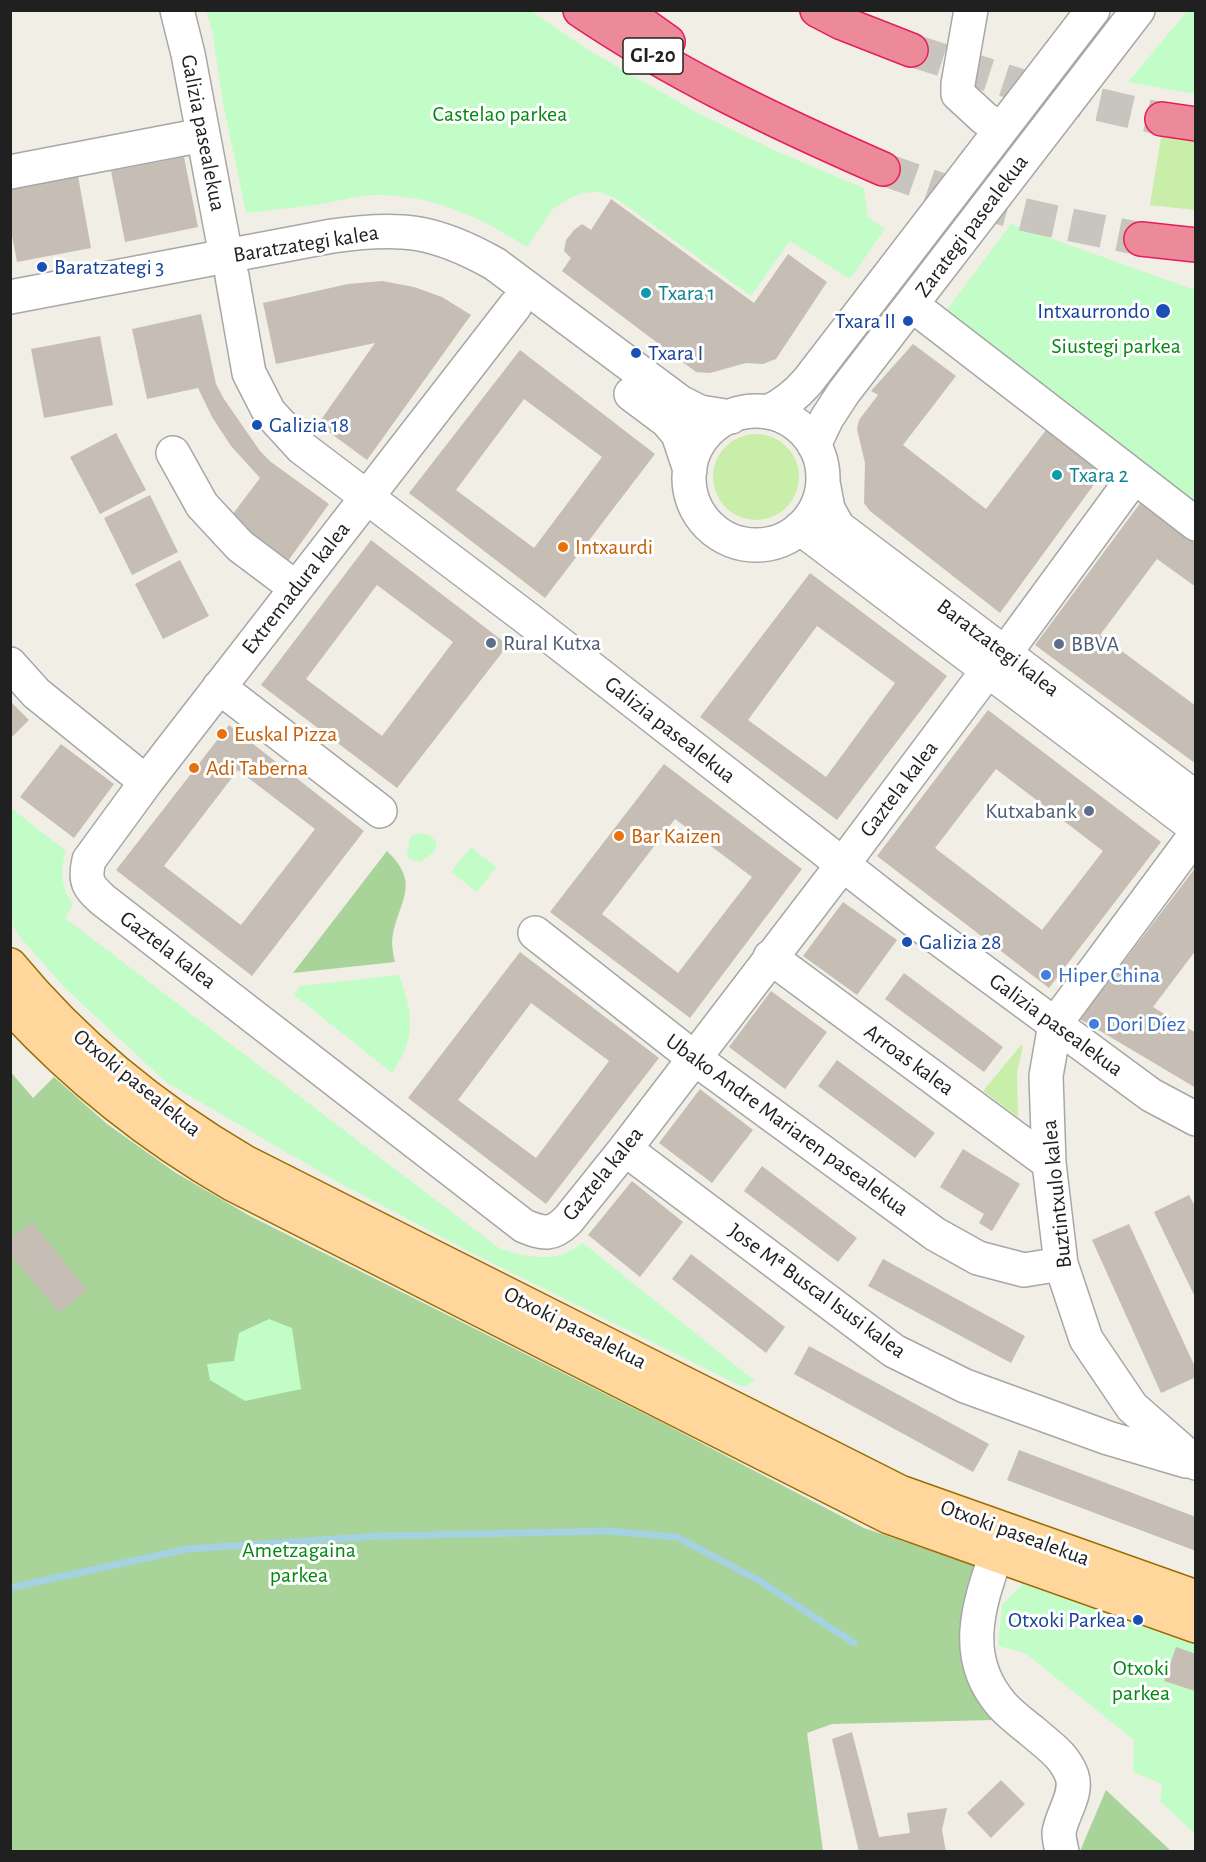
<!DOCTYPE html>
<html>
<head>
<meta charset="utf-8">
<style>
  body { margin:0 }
  #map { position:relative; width:1206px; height:1862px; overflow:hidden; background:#f1eee6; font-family:"Alegreya Sans",sans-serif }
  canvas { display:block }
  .frame { position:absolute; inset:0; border:12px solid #202020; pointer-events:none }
</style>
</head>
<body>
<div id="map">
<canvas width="1206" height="1862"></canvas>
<div class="frame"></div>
</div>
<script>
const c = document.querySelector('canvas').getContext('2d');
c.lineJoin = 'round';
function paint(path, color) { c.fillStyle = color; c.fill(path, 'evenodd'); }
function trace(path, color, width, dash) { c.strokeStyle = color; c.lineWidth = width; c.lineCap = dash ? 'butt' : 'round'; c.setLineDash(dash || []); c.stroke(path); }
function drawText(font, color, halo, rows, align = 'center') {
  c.font = font + ' "Alegreya Sans",sans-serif'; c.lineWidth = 6; c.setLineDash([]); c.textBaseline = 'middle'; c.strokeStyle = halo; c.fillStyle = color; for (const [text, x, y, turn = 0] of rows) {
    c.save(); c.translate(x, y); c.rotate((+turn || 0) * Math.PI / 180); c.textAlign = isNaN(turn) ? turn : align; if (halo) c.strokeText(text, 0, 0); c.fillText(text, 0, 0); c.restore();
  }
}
paint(new Path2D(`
  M1161,137l34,4v69l-45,-5z
  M713 477a43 43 0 1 1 86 0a43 43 0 1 1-86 0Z
  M1021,1045l2,1 -6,27 1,44 -35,-26z`), '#c9eeaa');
paint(new Path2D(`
  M387,851c33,32 14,47 6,83 -2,9 0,19 2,28l-102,11z
  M10,1071l23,27 21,-21 53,47 69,49 74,43 409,205 205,107 111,38 -11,64 5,48 23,42 -160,4 -25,9 16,118h-812z
  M1106,1790l65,61h-91z`), '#a8d399');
paint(new Path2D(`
  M1188,10l7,1v83l-67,-12z
  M206,11h325l59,40 106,61 84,41 84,35 4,29 17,12 -35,50 -60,-38 -39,55 -134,-97 -17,-7 -18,1 -14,6 -15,10 -26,38c-47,-30 -91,-51 -149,-52 -22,0 -42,7 -63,10 -23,3 -46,5 -69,8l-23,-110 -11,-73z
  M1011,224l184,66v217l-251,-193z
  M10,807l56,44c-7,23 -5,33 7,54l-8,13 434,330c19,7 41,12 62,7 7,-2 15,-8 22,-12l172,138 -12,6 -271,-134 -138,-73 -168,-98 -101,-94 -46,-52 -8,-13z
  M419,833l11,2 7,8 -3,9 -13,10 -7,-1 -7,-5 3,-19z
  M471,847l25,20 -19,25 -26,-20z
  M399,975c14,39 18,62 -7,98l-98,-78 6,-9z
  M269,1319l23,9 9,61 -56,12 -35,-21 -3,-16 27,-3 5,-28z
  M1023,1584l172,61v189l-35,-33 2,-17 -29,-12 1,-32 -109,-87 -27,-7 4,-41z`), '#c2fdc8');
trace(new Path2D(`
  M10,1588l177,-39 193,-13 228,-5 69,6 83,44 94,62`), '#a4d2e1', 7);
paint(new Path2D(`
  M184,157l14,70 -73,15 -14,-71z
  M78,176l13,72 -74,14 -7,-37v-36z
  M611,199l143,104 34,-49 39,28 -51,77 -13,5 -17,-1 -36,10 -14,-1 -134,-101 9,-13 -7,-7 2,-11 8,-10 8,-6 9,6z
  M382,281l32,6 28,10 29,18 -104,145 -49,-36 57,-81 -99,21 -13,-61 85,-19z
  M201,314l15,70 8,15 36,52 11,11 58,42 -41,57 -59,-42 31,-41 -29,-32 -19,-29 -14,-29 -51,11 -15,-70z
  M100,336l13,69 -69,13 -13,-69z
  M913,344l43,32 -53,69 83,64 63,-83 57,42 -106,145 -130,-102 -6,-8 1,-40 -8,-34 2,-9 19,-25 -7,-4z
  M520,350l135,104 -110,144 -136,-105zM524,399l78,58 -68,91 -78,-58z
  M116,433l30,57 -46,24 -30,-57z
  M150,495l28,57 -46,23 -28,-57z
  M1144,498l52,38v51l-39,-28 -57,76 96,71v58l-161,-119z
  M371,540l137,105 -111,143 -136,-103zM377,585l76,57 -71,94 -76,-57z
  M180,560l29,56 -46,23 -28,-55z
  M810,573l137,103 -110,144 -137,-103zM817,626l78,57 -69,94 -78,-57z
  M10,701l19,19 -19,19z
  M988,710l173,132 -112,146 -172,-132zM996,769l107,82 -61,79 -107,-82z
  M229,725l135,106 -112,145 -136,-106zM238,770l77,59 -74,96 -77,-59z
  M61,744l53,40 -40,54 -54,-41z
  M664,764l138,105 -112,149 -140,-106zM675,819l77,58 -74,96 -76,-59z
  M1196,867v83l-43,57 43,26v55l-116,-69z
  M843,902l54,38 -40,55 -54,-39z
  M520,952l139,106 -113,146 -138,-106zM531,1003l78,58 -73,97 -78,-58z
  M904,973l99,74 -19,25 -99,-73z
  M771,991l56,41 -42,57 -56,-42z
  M837,1060l98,73 -20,25 -97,-72z
  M700,1089l53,41 -41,53 -53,-40z
  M963,1149l57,35 -28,47 -13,-8 5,-9 -44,-27z
  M762,1166l95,72 -19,24 -94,-71z
  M632,1181l51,41 -43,55 -52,-42z
  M1189,1195l7,13v91l-42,-87z
  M32,1222l55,68 -28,23 -49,-59v-15z
  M1129,1224l67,145v8l-35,16 -69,-153z
  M691,1254l94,73 -19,26 -94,-74z
  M883,1259l142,77 -14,27 -143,-77z
  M809,1346l180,98 -16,28 -179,-98z
  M1019,1450l177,67v34l-189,-71z
  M1176,1647l20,7 -1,37 -31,-10z
  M852,1732l27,105 31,-4 -3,-20 40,-5 -5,22 4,22h-87l-27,-113z
  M1001,1780l24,24 -34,34 -24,-25z`), '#c6beb5');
trace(new Path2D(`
  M911,50l124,40 127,29
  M883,169c42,15 84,30 127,42 43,11 87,19 131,28`), '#c7c5be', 33, [33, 16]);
const minor = new Path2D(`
  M177,10l11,44 38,202
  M971,10l-13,74v10l26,24 17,11
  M10,172l193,-37
  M232,276l17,97 20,39 33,36 226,171 395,308 228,168 45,24
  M10,297l322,-61c68,-10 103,-6 163,28l185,138 20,10 31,5
  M912,305l284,219
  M515,306l-369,476 -57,78c-5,22 -1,26 14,40l421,326c20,8 28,10 44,-6l57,-71 218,-285 145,-194
  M631,394l36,27 11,13 12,36
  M689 478a67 67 0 1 1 134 0a67 67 0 1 1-134 0Z
  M768,412c17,-8 28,-17 40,-31l285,-371
  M814,445l13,-27 17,-26 294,-382
  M173,453l29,52 38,41 56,42
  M823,482l5,27 10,18 358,271
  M800,528l396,300
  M1005,653l121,-165
  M10,664l26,29 110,89
  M219,687l161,124
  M1196,834l-141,190 -9,52 3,87 12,101 25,75 46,68 64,56
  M535,933l159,125 241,176 43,24 46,12 37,-6
  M770,957l279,206
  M625,1149l269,202 71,35 143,52 78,23
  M996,1555c-18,52 -35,103 6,150 9,10 21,19 31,27 16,14 32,24 39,44 6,19 -11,39 -13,57 0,6 2,13 3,19`);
const major = new Path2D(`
  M10,965c66,80 146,145 235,197l655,330 296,105
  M10,1006c65,71 139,130 222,178l657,333 307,109`);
const highway = new Path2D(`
  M580,10c96,65 198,113 303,159
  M623,10l45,32
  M817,10l25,13 69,27
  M1162,119l34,5
  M1141,239l55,6`);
trace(minor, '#a7a7a7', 36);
trace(major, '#9c6d00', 36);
trace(highway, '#e61d5d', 36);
trace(minor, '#fff', 33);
trace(major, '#ffd79d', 33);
trace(highway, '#ec8a9a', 33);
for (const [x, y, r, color] of [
  [42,267,6,"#1a4fb4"],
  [646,293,6,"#0f9aa8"],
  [1163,311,8,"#1a4fb4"],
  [908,321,6,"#1a4fb4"],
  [636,353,6,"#1a4fb4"],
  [257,425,6,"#1a4fb4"],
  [1057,475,6,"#0f9aa8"],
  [563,547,6,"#e8710a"],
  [491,643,6,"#5c6f8a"],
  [1059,644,6,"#5c6f8a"],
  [222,734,6,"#e8710a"],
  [194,768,6,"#e8710a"],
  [1089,811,6,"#5c6f8a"],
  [619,836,6,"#e8710a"],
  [907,942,6,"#1a4fb4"],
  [1046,975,6,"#3f7fe0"],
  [1094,1024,6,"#3f7fe0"],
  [1138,1620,6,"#1a4fb4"]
]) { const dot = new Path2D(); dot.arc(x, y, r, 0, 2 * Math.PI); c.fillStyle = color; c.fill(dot); trace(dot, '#fff', 2); }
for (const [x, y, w] of [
  [653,56,60]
]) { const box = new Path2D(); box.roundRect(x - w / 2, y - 18, w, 36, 4.5); c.fillStyle = '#fff'; c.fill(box); trace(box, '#202020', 1.5); }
drawText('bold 21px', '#202020', null, [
  ["GI-20",653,56]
]);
drawText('22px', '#058713', '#fff', [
  ["Castelao parkea",500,114],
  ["Siustegi parkea",1116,346],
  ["Ametzagaina",299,1550],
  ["parkea",299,1575],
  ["Otxoki",1141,1668],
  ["parkea",1141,1693]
]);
drawText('22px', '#202020', '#fff', [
  ["Galizia pasealekua",203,133,79],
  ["Zarategi pasealekua",972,226,-53],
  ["Baratzategi kalea",306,244,-9],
  ["Extremadura kalea",296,588,-52],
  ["Baratzategi kalea",998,648,37],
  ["Galizia pasealekua",670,730,38],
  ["Gaztela kalea",899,789,-53],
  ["Gaztela kalea",168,950,37],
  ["Galizia pasealekua",1056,1025,36],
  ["Arroas kalea",909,1060,36],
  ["Otxoki pasealekua",137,1083,39],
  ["Ubako Andre Mariaren pasealekua",787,1125,36],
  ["Gaztela kalea",603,1174,-51],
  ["Buztintxulo kalea",1057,1194,-96],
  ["Jose Mª Buscal Isusi kalea",817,1291,36],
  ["Otxoki pasealekua",575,1328,27],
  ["Otxoki pasealekua",1015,1533,20]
]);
drawText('22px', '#164399', '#fff', [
  ["Baratzategi 3",54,267],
  ["Intxaurrondo",1150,311,"right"],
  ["Txara II",896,321,"right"],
  ["Txara I",648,353],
  ["Galizia 18",269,425],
  ["Galizia 28",919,942],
  ["Otxoki Parkea",1126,1620,"right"]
], 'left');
drawText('22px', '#0d838f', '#fff', [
  ["Txara 1",658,293],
  ["Txara 2",1069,475]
], 'left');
drawText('22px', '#c56008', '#fff', [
  ["Intxaurdi",575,547],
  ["Euskal Pizza",234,734],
  ["Adi Taberna",206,768],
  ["Bar Kaizen",631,836]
], 'left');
drawText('22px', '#4e5e75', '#fff', [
  ["Rural Kutxa",503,643],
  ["BBVA",1071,644],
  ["Kutxabank",1077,811,"right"]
], 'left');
drawText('22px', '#366cbe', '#fff', [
  ["Hiper China",1058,975],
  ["Dori Díez",1106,1024]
], 'left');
</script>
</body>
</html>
